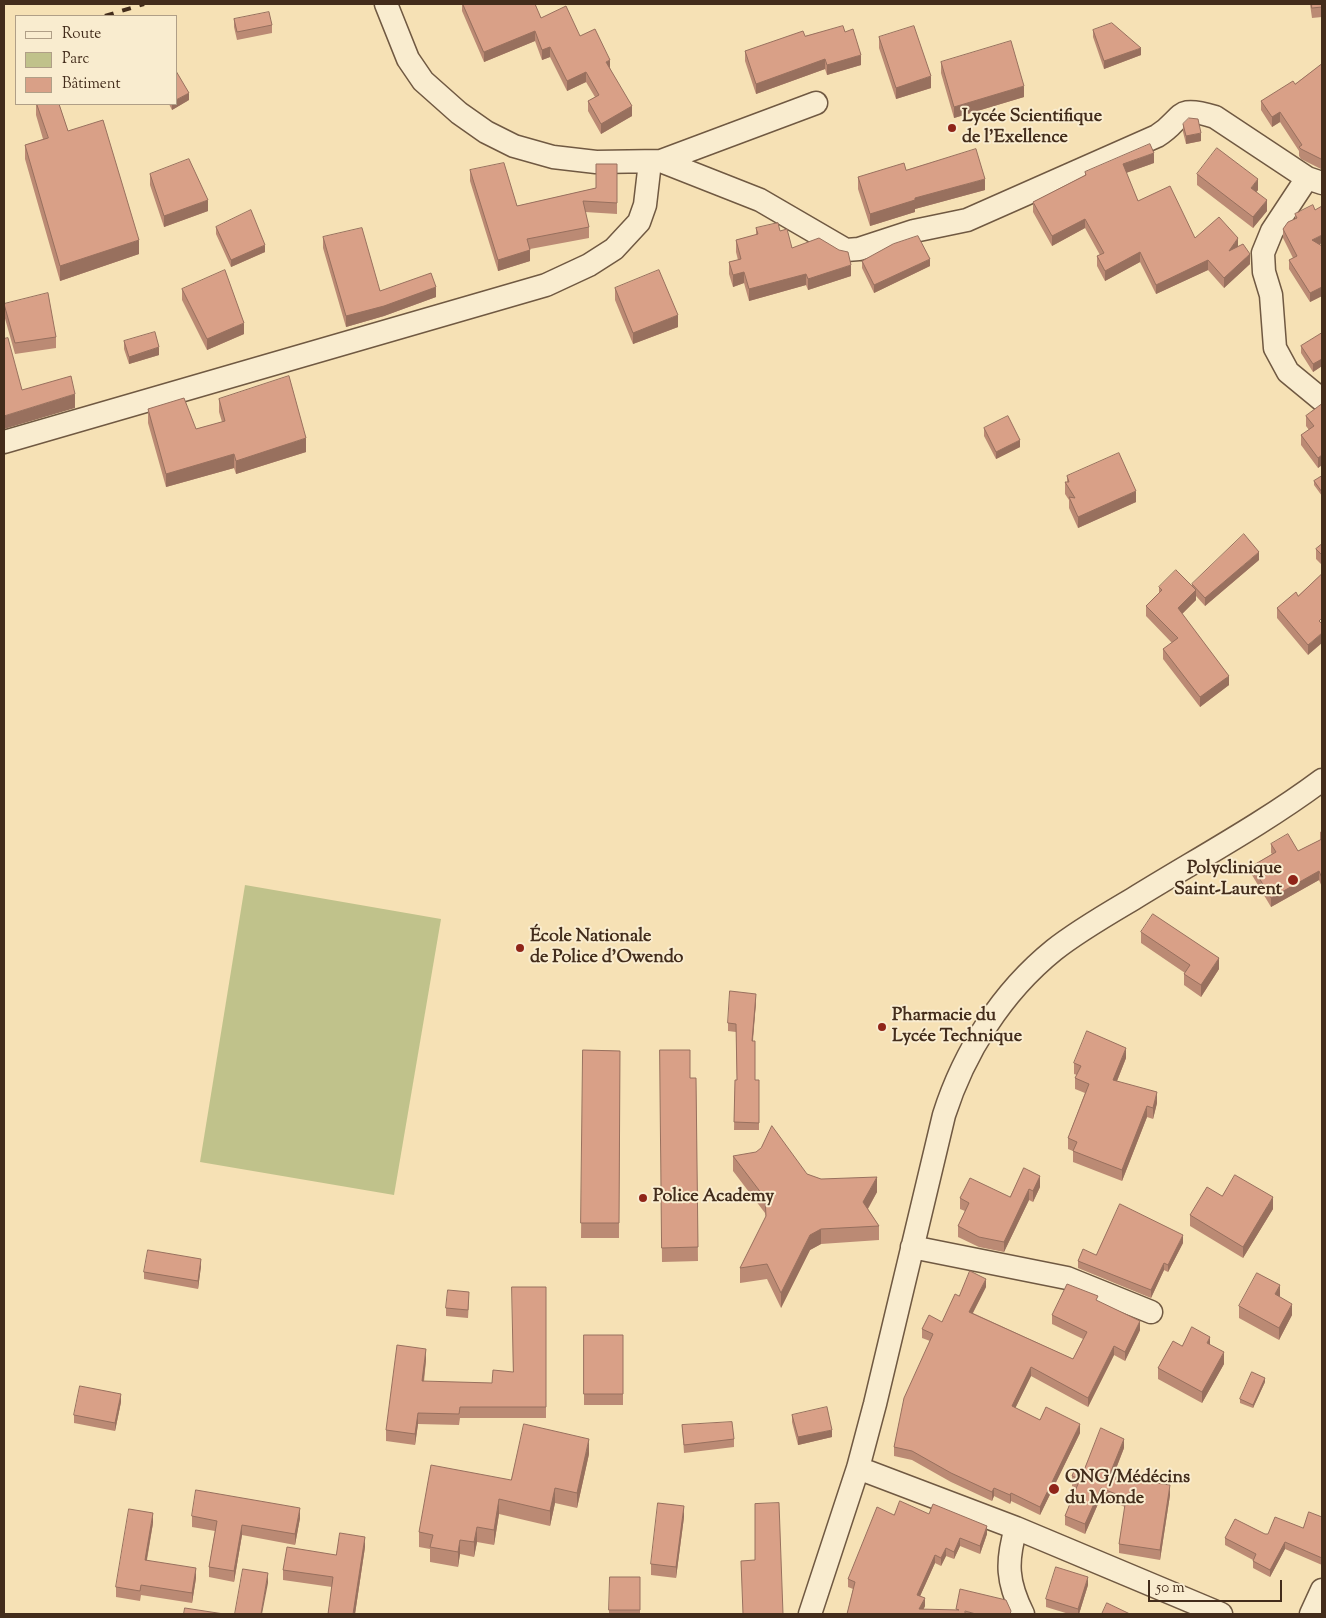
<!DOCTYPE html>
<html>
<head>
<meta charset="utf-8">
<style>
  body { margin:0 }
  #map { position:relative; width:1326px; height:1618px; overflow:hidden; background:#f6e1b5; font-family:"Sorts Mill Goudy",serif }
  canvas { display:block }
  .frame { position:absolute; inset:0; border:5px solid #432c1b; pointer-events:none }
  .legend { position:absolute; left:15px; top:15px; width:162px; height:90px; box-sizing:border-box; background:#f9eccf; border:1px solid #b09f87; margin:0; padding:6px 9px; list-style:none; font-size:15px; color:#432c1b }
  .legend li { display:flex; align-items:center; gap:10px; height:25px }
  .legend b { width:25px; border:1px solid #b09f87 }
  .scale { position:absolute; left:1148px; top:1580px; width:134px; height:22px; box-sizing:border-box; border:2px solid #432c1b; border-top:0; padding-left:6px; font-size:15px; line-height:18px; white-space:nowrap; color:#432c1b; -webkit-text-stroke:4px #f9eccf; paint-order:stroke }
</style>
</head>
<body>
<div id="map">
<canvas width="1326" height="1618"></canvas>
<div class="frame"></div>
<ul class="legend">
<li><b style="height:6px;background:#f9eccf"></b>Route</li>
<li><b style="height:14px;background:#c0c28b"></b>Parc</li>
<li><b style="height:14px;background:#d9a087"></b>Bâtiment</li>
</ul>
<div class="scale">50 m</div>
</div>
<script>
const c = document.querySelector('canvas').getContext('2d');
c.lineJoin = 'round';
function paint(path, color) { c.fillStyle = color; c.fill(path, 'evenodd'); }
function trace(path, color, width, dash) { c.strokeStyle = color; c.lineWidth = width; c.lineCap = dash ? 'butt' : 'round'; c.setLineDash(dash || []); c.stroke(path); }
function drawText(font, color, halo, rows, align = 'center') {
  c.font = font + ' "Sorts Mill Goudy",serif'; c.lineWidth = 4; c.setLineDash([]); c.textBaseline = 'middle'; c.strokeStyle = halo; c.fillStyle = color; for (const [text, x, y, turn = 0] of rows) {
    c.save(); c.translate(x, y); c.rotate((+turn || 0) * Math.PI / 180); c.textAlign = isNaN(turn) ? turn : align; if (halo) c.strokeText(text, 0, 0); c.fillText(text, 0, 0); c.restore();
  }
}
paint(new Path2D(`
  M245,885l196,34 -47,276 -194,-33z`), '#c0c28b');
const minor = new Path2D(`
  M386,4l22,55 15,22 36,32 27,19 28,14 39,11 43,5 65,-1 155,-58
  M661,161l99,39 86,50 13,-1 55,-18 53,-11 190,-84c28,-17 16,-32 58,-19l92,61 15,5
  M1307,178l-35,53 -9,22 1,19 7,23 4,53 13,24 34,28
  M4,442l542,-157 43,-20 25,-16 25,-27 6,-17 5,-43
  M912,1247l155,31 84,34
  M858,1468l158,60 205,86
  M1016,1528c-10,34 -9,54 7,86
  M810,1614l48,-146 17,-64 69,-289c20,-63 58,-123 110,-165 24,-19 52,-35 79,-51 63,-39 130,-75 189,-119
  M1311,1614l11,-24`);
trace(minor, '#705942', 25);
trace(minor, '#f9eccf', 22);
trace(new Path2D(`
  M105,16l39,-12`), '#432c1b', 4, [9, 9]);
paint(new Path2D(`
  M462,4h73l6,14 39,18 30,32 22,48 -31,18 -13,-23v-10l7,-4 -9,-15 -19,9 -17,-34 -8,3 -7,-19 -51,21 -22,-51z
  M1310,4h12v13l-10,1z
  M234,19l38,6v8l-35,7 -3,-13z
  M1093,30l48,25 -37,14 -11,-32z
  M845,32l16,33 -34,10 -2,-6 -69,25 -11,-33v-10l60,-15z
  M879,37l52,51 -35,11 -17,-51z
  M941,62l83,35 -70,21 -13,-45z
  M1322,64v104l-1,1 -20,-10 -2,-3v-5l-19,-29 -8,5 -11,-17v-9l34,-17z
  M189,100l-17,10 -3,-6h7z
  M36,104h23l9,27 71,123 -79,27 -35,-122v-14l18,-6 -7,-24z
  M1183,124l18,17 -15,3 -3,-12z
  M1154,163l-28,10 12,28 57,37 43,8 12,18 -26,24 -16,-18 -52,24 -16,-32 -35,19 -8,-15v-10l3,-1 -15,-27 -33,18 -19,-34v-10l52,-27v-3z
  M617,164v50l-32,-2 4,15v11l-59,11v12l-32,10 -28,-90v-11l47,36 79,-18z
  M906,170l79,20 -70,19v3l-45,14 -12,-37v-12z
  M150,174l58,37 -44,16 -14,-42z
  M1197,174l61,16 -2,2 11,19 -14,17 -56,-43z
  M1295,214l25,31 2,1v50l-12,6 -21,-33v-9l4,-2 -10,-20v-9l12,-10z
  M216,227l49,25 -34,15 -15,-33z
  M756,228l24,3 12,17 59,28 -43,14 -2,-5 -57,16 -5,-18 -11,4 -4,-13v-12l9,-2 -2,-8v-12l20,-5z
  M323,237l57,54 56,6 -52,19 -38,11 -23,-79z
  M862,261l68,5 -56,27 -12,-25z
  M615,288l63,39 -45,17 -18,-44z
  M182,289l62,45 -37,16 -25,-50z
  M4,304l52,33v11l-41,6 -11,-39z
  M1322,333v33l-9,6 -12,-19v-7z
  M124,341l35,14 -30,9 -5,-15z
  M219,399l87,53 -70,22 -2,-6 -68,19 -18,-64v-14l48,20 26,-7 -3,-10z
  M1322,404v61l-4,3 -17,-23v-10l8,-5 -3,-4v-10z
  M984,428l36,19 -24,12 -12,-23z
  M1067,476l69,26 -58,26 -9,-20v-8l-4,-6v-12h2z
  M1322,476v20l-8,-11v-4z
  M1322,544v21l-6,-6v-10z
  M1259,560l-54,46 -9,-10v4l-14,14 47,71 -29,22 -37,-48v-10l9,-6 -26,-27v-10l13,-13v-6l33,-1v-2z
  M1322,574l-14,81 -31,-37v-10l21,-12z
  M1322,831v56l-3,-7 -48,27 -19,-32v-9l20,-12 -1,-1v-9l27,7 22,-11v-8z
  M1141,932l78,37 -18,28 -17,-12v-11l1,-1 -44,-30z
  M756,1002l-3,39 2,39h4v50h-25l1,-50h2l-1,-48 -8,-1v-8z
  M583,1050l37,1 -1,187h-38z
  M660,1050l30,28h6l2,183 -36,1z
  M1126,1058l-9,23 40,22 -4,16 -6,-2 -25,64 -49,-19v-11l-5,-2v-11l17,-45 -10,-4v-11l2,-3 -3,-1v-11z
  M733,1156l74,18 14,5 56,13 -9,17 11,17v14l-58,4 -11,6 -29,58 -14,-29 -27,4v-15l26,-51 -1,-4 -32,-42z
  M1024,1168l16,19 -7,15 -4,-2 -25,52 -25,-5 -21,-10v-11l7,-15 -5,-2v-11l50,-1z
  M1222,1196l51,13 -30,49 -53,-32v-11z
  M1183,1243l-15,29 -4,-2 -13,28 -73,-30v-7l18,-6z
  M201,1266l-3,23 -54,-10v-7z
  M546,1287v131h-86l-1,7 -41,-1 -3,21 -29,-4v-11l40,-70 -2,22 68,1 21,-11z
  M986,1287l-13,26 100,46 10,-20 -31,-15v-9l46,-14 42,29 -15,31 -11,-6 -26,52 -57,-31 -16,32 25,12 40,13 -40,82 -29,-14 -1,3 -16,-8 -2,5 -41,-19 -39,-22 -18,-4v-9l36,-106 -8,-3v-9l20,-7 17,-26z
  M1279,1297l13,18 -13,25 -40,-22v-12z
  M469,1300l-1,18 -22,-2v-8z
  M584,1335h39v70h-39z
  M1210,1345l14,19 -22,39 -44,-24v-11l24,-22z
  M1265,1382l-12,26 -13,-5v-4z
  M121,1402l-6,29 -41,-8v-8z
  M792,1415l40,22 -34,8 -6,-23z
  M682,1425l52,14v8l-50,6z
  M1124,1448l-11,29 57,18 -10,65 -41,-7v-9l6,-37 -24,-10 -16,37 -20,-9v-9l11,-28 -4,-2v-10l11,-4z
  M589,1454l-12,54 -22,-5 -5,23 -51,-12 -5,31 -17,-3 -3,15 -14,-3 -2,13 -28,-5v-13l-11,-2v-15l92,-52z
  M929,1514l58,20 -7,20 -20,-8 -6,13 -8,-3 -5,10 -6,-3 -15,33 5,10 -2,4 88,4h-164l6,-25 -5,-2v-8l46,-64z
  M192,1516l108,2 -5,27 -53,-10 -8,47 -25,-5v-10l6,-36 -23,-4z
  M684,1517l-8,61 -25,-3v-11z
  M1322,1517v48l-37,-16 -15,28 -17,-9v-8l-28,-15v-7l43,-4 35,-6z
  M153,1523l-6,37 49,18 -4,25 -51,-8 -1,6 -24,-4v-10z
  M365,1547l-10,67h-27l4,-27 -49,-7v-10l53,-15z
  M640,1577v37h-31v-4z
  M1088,1585l-9,29h-10l-23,-7v-8z`), '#bb8a74');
paint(new Path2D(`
  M535,31v10l-51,21v-10z
  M550,47v10l-8,3v-10z
  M1141,48v7l-37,14v-8z
  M861,55v10l-34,10v-10z
  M825,59v10l-69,25v-10z
  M610,60v10l-4,-8z
  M586,72v10l-19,9v-10z
  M931,76v12l-35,11v-11z
  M1024,86v11l-70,21v-11z
  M189,93v7l-17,10v-6h4v-4z
  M632,106v10l-31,18v-10z
  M1280,112v10l-8,5v-10z
  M1201,133v8l-15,3v-8z
  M1154,153v10l-31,11v-10z
  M1322,158v10l-1,1v-10z
  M985,179v11l-70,19v3l-45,14v-12l45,-16z
  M1258,179v11l-7,9v-11z
  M208,200v11l-44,16v-11z
  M1267,200v11l-14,17v-11z
  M1085,219v9l-33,18v-10z
  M1322,235v8l-10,6v-9z
  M1238,238v10l-9,3z
  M139,240v14l-79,27v-15z
  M265,245v7l-34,15v-7z
  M530,250v11l-32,10v-11z
  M1140,252v10l-35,19v-10z
  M1250,254v10l-26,24v-10z
  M5,257v13l-1,1v-13z
  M930,259v7l-56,27v-8z
  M1208,260v10l-52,24v-9z
  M851,265v11l-43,14v-11z
  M744,272v11l-11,4v-12z
  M806,274v11l-57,16v-12z
  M436,287v10l-52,19 -38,11v-11z
  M1322,287v9l-12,6v-9z
  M678,315v12l-45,17v-11z
  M244,323v11l-37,16v-11z
  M159,347v8l-30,9v-7z
  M1322,359v7l-9,6v-8z
  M75,394v14l-71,21v-13z
  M306,438v14l-70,22v-13z
  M1020,440v7l-24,12v-7z
  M234,454v14l-68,19v-13z
  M1322,455v10l-4,3v-10z
  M1136,491v11l-58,26v-11z
  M1259,552v8l-54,46v-8z
  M1196,590v10l-18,18v-10z
  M1322,633v10l-14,12v-10z
  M1229,676v9l-29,22v-10z
  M1319,871v9l-48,27v-9z
  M1219,958v11l-18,28v-12z
  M756,994v8l-4,46v-7z
  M1126,1048v10l-13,33v-11z
  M1157,1092v11l-4,16v-11z
  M1147,1106v11l-25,64v-11z
  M1040,1176v11l-7,15v-11z
  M877,1177v15l-14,25v-15z
  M1029,1189v11l-25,52v-10z
  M1273,1197v12l-30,49v-11z
  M821,1229v15l-11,6 -29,58v-15l29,-58z
  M1183,1235v8l-15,29v-7z
  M201,1259v7l-3,23v-8z
  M1164,1263v7l-13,28v-8z
  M986,1279v8l-17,33v-8z
  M1280,1285v11l-5,9v-11z
  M1292,1304v11l-13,25v-12z
  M1140,1321v9l-15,31v-9z
  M1210,1337v11l-3,-5z
  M1114,1346v9l-26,52v-9z
  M426,1349v11l-4,33v-12z
  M1224,1352v12l-22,39v-11z
  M1031,1367v9l-19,39v-9z
  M1265,1378v4l-12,26v-3z
  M121,1394v8l-6,29v-8z
  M418,1413v11l-3,21v-11z
  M1080,1424v9l-40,82v-8z
  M832,1430v7l-34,8v-8z
  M589,1439v15l-12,54v-15z
  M1124,1439v9l-15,38v-10z
  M1170,1485v10l-10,65v-10z
  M555,1488v15l-5,23v-15z
  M994,1488v8l-2,5v-9z
  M1101,1488v9l-16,37v-10z
  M1011,1493v8l-1,3v-9z
  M499,1499v15l-5,31v-15z
  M684,1506v11l-8,61v-11z
  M300,1508v10l-5,27v-11z
  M153,1513v10l-8,46v-9z
  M242,1525v10l-8,47v-11z
  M987,1526v8l-7,20v-8z
  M477,1527v15l-3,15v-15z
  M365,1537v10l-10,67h-2z
  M960,1538v8l-6,13v-7z
  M460,1540v14l-2,13v-15z
  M1285,1542v7l-15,28v-7z
  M946,1548v8l-5,10v-8z
  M935,1555v8l-18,40v-8z
  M196,1568v10l-4,25v-10z
  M268,1573v10l-6,31h-1z
  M1088,1577v8l-9,29h-1v-5z
  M925,1598v8l-4,8 -2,-5z`), '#98705e');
const building = new Path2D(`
  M463,4h72l6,14 25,-12 14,30 15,-7 15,31 -4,2 26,44 -31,18 -13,-23 11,-6 -13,-23 -19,9 -17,-34 -8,3 -7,-19 -51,21z
  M1312,4h10v3l-10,1z
  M269,12l3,13 -35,7 -3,-13z
  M1112,23l29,25 -37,13 -11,-31z
  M843,26l2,6 8,-3 8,26 -34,10 -2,-6 -69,25 -11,-33 58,-20 2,5z
  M914,26l17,50 -35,12 -17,-51z
  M1011,41l13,45 -70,21 -13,-45z
  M1322,64v94l-1,1 -20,-10 -2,-2 3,-2 -22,-33 -8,5 -11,-16 32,-20 2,3z
  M176,71l13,22 -13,7z
  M37,104h22l9,27 35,-11 36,120 -79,26 -35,-121 23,-7z
  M1189,118l9,1 3,14 -15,3 -3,-12z
  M1150,144l4,9 -31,11 15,37 32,-15 25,52 24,-21 19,21 -9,13 14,-7 7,10 -26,24 -16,-18 -52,25 -16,-33 -35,19 -8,-15 7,-3 -19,-34 -33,17 -19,-34 53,-27 -1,-3z
  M1217,148l41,31 -7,9 16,12 -14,17 -56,-43z
  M976,149l9,30 -70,19v2l-45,14 -12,-37 46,-14 2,7z
  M189,159l19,41 -44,16 -14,-42z
  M504,163l13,43 79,-18v-24h21v39l-34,-2 6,26 -62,12 3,11 -32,10 -28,-90z
  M1313,205l2,5 7,-4v29l-10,5 10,6v41l-12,6 -21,-33 8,-4 -14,-27 5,-7 9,-4 -2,-4z
  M251,210l14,35 -34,15 -15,-33z
  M778,223l2,8 7,-2 5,19 27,-10 20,12 9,2 3,13 -43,14 -2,-5 -57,15 -5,-17 -11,3 -4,-13 12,-3 -5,-19 22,-6 -2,-6z
  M362,228l18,63 51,-18 5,14 -52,19 -38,10 -23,-79z
  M918,236l12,23 -56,26 -12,-24 31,-17z
  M225,270l19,53 -37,16 -25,-50z
  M659,270l19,45 -45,18 -18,-45z
  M48,293l8,44 -41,6 -11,-39z
  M155,332l4,15 -30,10 -5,-16z
  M1322,333v26l-9,5 -12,-18z
  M8,338l14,52 49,-14 4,18 -71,22v-77z
  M289,376l17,62 -70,23 -2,-7 -68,20 -18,-65 36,-11 12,31 29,-8 -6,-22z
  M1322,404v51l-4,3 -17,-23 13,-9 -8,-10z
  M1008,416l12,24 -24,12 -12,-24z
  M1119,453l17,38 -58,26 -9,-20 6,1 -10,-16h4l-2,-6z
  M1322,476v16l-8,-11z
  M1244,534l15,18 -54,46 -13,-14z
  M1322,544v11l-6,-6z
  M1176,570l20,20 -18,18 51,68 -29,21 -37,-48 15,-11 -32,-32 16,-16 -3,-3z
  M1322,574v44l-3,3 3,3v9l-14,12 -31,-37 19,-16 2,4z
  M1288,834l10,17 24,-12v39l-3,-7 -48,27 -19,-32 24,-14 -5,-8z
  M1153,914l66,44 -18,27 -17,-11 6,-9 -49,-33z
  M730,991l26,3 -4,47h3v39h4v43l-25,-1 1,-42h2l-1,-56 -8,-1z
  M1087,1031l39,17 -13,32 44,12 -4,16 -6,-2 -25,64 -49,-19 4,-9 -9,-4 21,-54 -14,-6 6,-12 -7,-3z
  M583,1050l37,1 -1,172h-38z
  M660,1050h30v28h6l2,169 -36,1z
  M772,1126l35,48 14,5 56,-2 -14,25 16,24 -58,3 -11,6 -29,58 -14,-29 -27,4 26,-52 -1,-18 -32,-42 23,-4 5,-4z
  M1024,1168l16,8 -7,15 -4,-2 -25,53 -25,-5 -21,-11 11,-23 -9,-5 10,-20 40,19z
  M1235,1175l38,22 -30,50 -53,-32 17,-28 15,9z
  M1120,1204l63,31 -15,30 -4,-2 -13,27 -73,-29 5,-12 13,6z
  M148,1250l53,9 -3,22 -54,-9z
  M970,1271l16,8 -17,33 104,47 14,-27 -35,-17 15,-31 31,12 -2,4 44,21 -15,31 -11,-6 -26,52 -57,-31 -19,39 28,14 6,-13 34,17 -40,83 -29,-14 -1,2 -16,-7 -2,4 -41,-19 -39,-22 -18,-4 10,-49 29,-64 -11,-5 7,-14 13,7 13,-28 4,2z
  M1257,1273l23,12 -5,9 17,10 -13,24 -40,-22z
  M512,1287h34v120h-86l-1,7 -41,-1 -3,21 -29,-4 11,-85 29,4 -4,32 70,2 1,-13 20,2z
  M448,1290l21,2 -1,18 -22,-2z
  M1192,1327l18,10 -3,6 17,9 -22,40 -44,-24 15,-27 9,5z
  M584,1335h39v59h-39z
  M1252,1372l13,6 -12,27 -13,-6z
  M80,1386l41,8 -6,29 -41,-8z
  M827,1407l5,23 -34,7 -6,-22z
  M732,1422l2,17 -50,6 -2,-20z
  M524,1424l65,15 -12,54 -22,-5 -5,23 -51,-12 -5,31 -17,-3 -3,15 -14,-2 -2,12 -28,-5 3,-12 -14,-3 12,-67 80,15z
  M1101,1428l23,11 -15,37 61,9 -10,65 -41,-6 7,-46 -25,-10 -16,36 -20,-8 15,-37 -8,-3 2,-5 9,1z
  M196,1490l104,18 -5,26 -53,-9 -8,46 -25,-4 8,-46 -25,-5z
  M900,1501l29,13 4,-10 54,22 -7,20 -20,-8 -6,14 -8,-4 -5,10 -6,-3 -18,40 8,3 -6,11 40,1 -3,-1 4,-20 46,11 5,11 -1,3h-34l-11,-3v3h-118l8,-32 -7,-3 29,-72 17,8z
  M658,1503l26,3 -8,61 -25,-3z
  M779,1503l4,111h-40l-2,-53 14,-1v-56z
  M129,1509l24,4 -8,47 51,8 -4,25 -51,-8 -1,6 -24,-4z
  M1309,1512l13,5v41l-37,-16 -15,28 -17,-9 3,-7 -31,-16 10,-19 30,15h3l7,-17 28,11z
  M340,1533l25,4 -12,77h-25l5,-37 -50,-7 4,-23 49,8z
  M1056,1567l32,10 -10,32 -32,-10z
  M243,1569l25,4 -7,41h-26z
  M610,1577h30v33h-31z
  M1107,1603l23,11h-28z
  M185,1608l39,6h-40z`);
paint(building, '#d9a087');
trace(building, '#98705e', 1);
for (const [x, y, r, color] of [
  [952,128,5,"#8f2418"],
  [1293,880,6,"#8f2418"],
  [520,948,5,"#8f2418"],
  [882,1027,5,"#8f2418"],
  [643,1198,5,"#8f2418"],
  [1054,1489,6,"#8f2418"]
]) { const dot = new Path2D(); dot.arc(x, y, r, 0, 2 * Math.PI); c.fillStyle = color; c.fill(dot); trace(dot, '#f9eccf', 2); }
drawText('bold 18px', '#432c1b', '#f9eccf', [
  ["Lycée Scientifique",962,118],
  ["de l'Exellence",962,139],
  ["Polyclinique",1282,870,"right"],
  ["Saint-Laurent",1282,891,"right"],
  ["École Nationale",530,938],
  ["de Police d’Owendo",530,959],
  ["Pharmacie du",892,1017],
  ["Lycée Technique",892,1038],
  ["Police Academy",653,1198],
  ["ONG/Médécins",1065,1479],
  ["du Monde",1065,1500]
], 'left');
</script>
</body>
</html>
